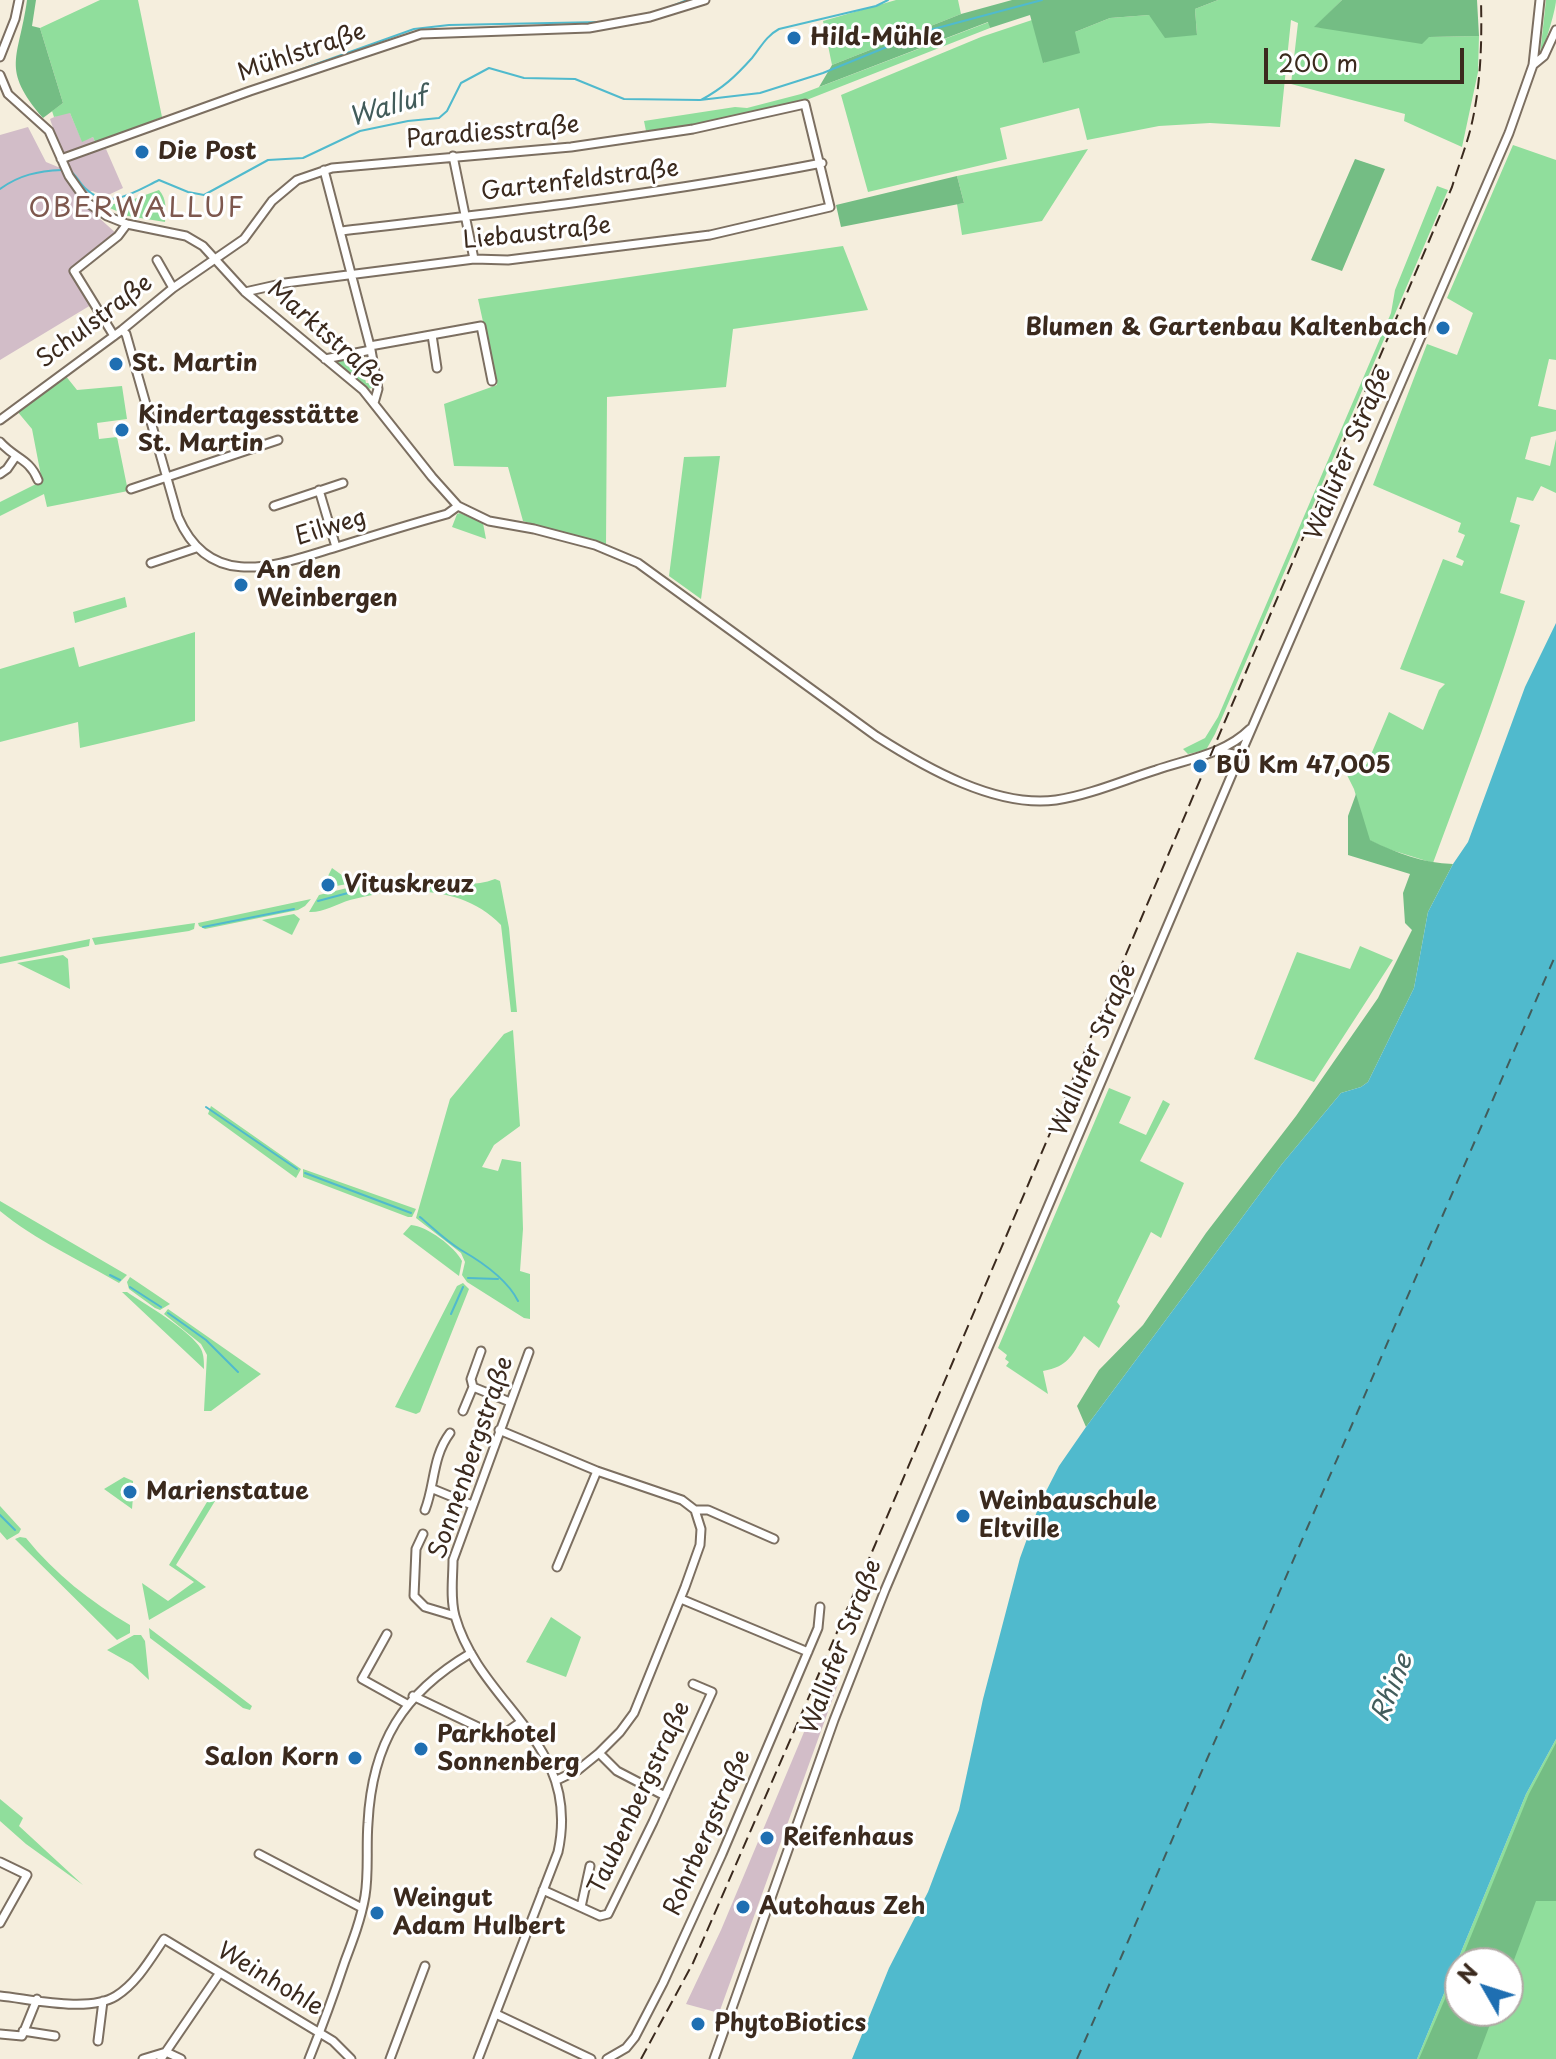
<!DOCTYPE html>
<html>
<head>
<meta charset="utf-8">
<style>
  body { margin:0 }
  #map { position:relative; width:1556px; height:2059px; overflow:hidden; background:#f5eedd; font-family:"Playpen Sans",sans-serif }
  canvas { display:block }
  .north { position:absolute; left:1444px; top:1947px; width:80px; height:80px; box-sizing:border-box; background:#fff; border:2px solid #b1aaa5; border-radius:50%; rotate:309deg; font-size:22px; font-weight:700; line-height:32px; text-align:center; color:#3b2a1e }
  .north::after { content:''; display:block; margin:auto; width:28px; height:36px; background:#1f6fb2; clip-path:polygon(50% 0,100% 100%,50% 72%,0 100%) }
  .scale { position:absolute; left:1264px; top:48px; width:200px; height:36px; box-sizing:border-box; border:4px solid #3b2a1e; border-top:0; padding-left:10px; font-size:24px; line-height:28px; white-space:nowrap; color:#3b2a1e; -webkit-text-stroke:6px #fff; paint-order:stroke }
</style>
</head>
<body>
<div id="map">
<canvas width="1556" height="2059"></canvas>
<div class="north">N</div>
<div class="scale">200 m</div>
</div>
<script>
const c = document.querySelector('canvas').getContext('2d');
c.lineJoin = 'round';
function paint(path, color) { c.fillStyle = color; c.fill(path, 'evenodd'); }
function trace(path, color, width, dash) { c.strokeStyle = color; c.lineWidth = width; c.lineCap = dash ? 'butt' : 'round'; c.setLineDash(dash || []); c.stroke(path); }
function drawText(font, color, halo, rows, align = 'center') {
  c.font = font + ' "Playpen Sans",sans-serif'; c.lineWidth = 6; c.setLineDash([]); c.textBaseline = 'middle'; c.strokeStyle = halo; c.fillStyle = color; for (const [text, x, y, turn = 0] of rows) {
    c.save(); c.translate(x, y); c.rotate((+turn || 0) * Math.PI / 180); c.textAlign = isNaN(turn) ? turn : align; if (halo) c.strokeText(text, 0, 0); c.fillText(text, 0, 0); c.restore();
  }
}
paint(new Path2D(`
  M65,112l5,1 12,28 11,-4 6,14 7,-2 17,39 -17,8 -14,-5 -14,8 39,35 -47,36 21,35 -91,55v-225l28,-8 18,35 12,5 7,-4 -15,-44z
  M825,1682l13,2 -119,329 -33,-9 35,-74z`), '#d2bdc8');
paint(new Path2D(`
  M100,0h38l24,117 -66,27 -3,-7 -11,5 -12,-29 -16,4 -2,-6 11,-8 -23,-75z
  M896,0h62l3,14 -129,51 -9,-44z
  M1218,0h124l-27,27 114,10 50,-1 -1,36 -16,75 -58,-26 1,-7 -114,-30 7,-61 -7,-3 -11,107 -70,-4 -51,3 -72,14 -8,-32 -79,20 7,31 -139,33 -27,-97 140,-58 51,-17 12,43 31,-31 35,-14 39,-3 48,20 -2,-26z
  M1546,0h10c0,10 -13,51 -16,55z
  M989,22l1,6 -181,71 -115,25 -48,7 -2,-10 91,-14 12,1 54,-14z
  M1513,145l43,15v200l-7,-1 -11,47 18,4v21l-25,6 -6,22 25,7 6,-27v54l-15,-7 -8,15 -16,-4 -7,25 10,3 -20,68 25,8c-26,89 -60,175 -92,262l-45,-14 -19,-9 -15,-51 -7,-14 20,-11 22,-52 34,18 16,-40 6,-6 -45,-15 43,-110 19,7 2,-5 -8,-4 9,-22 -7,-3 3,-9 -88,-38 54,-141 30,11 16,-42 -26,-15z
  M1088,149l-46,72 -80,14 -5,-31 7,-1 -7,-27z
  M1437,186l11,4 -233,544 -9,16 -18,4 -5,-5 22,-11 13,-21 173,-404 4,-23z
  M159,190c8,9 7,20 6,32l-37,-6 -25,-11 20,-2z
  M843,246l25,64 -135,19 -7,58 -119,10 -1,148 -83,-24 -15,-54 -54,-1 -10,-62 53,-19 -19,-86z
  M362,357l5,6 -4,6 3,14h6v5l-4,1 -33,-28 12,-2 3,7 7,-2 -1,-6z
  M65,375l12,15 45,-4 5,33 -30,4 2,16 18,-2 11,54 -81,16 -3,-13 -44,22v-14l42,-21 -10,-52 -15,-18z
  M720,456l-19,143 -32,-23 15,-119z
  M460,513l23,10 3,16 -34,-12 5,-13z
  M125,597l2,10 -52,16 -2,-11z
  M195,632v89l-115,27 -2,-26 -78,20v-73l74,-22 5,20z
  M332,868l21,15 -28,5v-6z
  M396,878c33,0 68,13 99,1l5,2 9,47 8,84h-6l-10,-87c-38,-40 -100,-39 -151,-25 -13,4 -28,13 -41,12l10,-17 52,-13z
  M311,899l-6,7 -7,4 -93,19 -6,-3 -1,-3z
  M294,914l6,5 -8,16 -30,-15z
  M195,923l-1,6 -5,2 -94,14 -3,-7z
  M90,939l-1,7 -89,18v-7z
  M1360,946l33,14 -79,122 -60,-23 43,-107 53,17z
  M63,955l5,4 2,30 -53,-26z
  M513,1030l7,96 -26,19 -12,22 16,4 4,-12 19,3 2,67 -3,42 10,3v45l-6,-1 -57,-36 -5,-7 3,-13 -4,-9 -45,-35 34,-119 54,-65z
  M1109,1088l22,9 -12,26 27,12 17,-35 7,4 -30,57 44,22 -23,55 -10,-6 -34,70 3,4 -21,42 -15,-12c-13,21 -16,30 -41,35l5,23 -42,-28 3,-4 -4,-3 2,-4 -9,-7z
  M211,1106l90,63 -5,9 -88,-64z
  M303,1169l113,40 -4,8h-4l-105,-40z
  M0,1201l127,74 -8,8c-39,-23 -84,-43 -119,-72z
  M411,1225c16,1 44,22 51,36l-3,15 -56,-42z
  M130,1277l40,27 -10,6 -5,-2 -26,-19 -2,-7z
  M463,1283l6,6 -49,123 -4,2 -21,-7 62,-121z
  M122,1292h5c18,12 64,39 74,57 3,6 3,13 3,20z
  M168,1309l93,65 -50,37h-7l3,-56 -6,-11 -37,-30z
  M124,1477l9,4v5l-6,1 -2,4 1,4 7,2 -1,12 -28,-20z
  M210,1497l5,4 -39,64 30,22 -57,33 -7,-37 26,18 26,-19 -25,-17z
  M0,1506l21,23 -2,4 -12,7 -7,-8z
  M20,1537l6,1c29,36 65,64 104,87v8l-13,7 -102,-101z
  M551,1617l30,20 -15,40 -40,-15z
  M149,1628l103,78 -2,4 -7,-2 -93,-70z
  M134,1635h7l4,6 4,39 -17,-16 -25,-14z
  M1556,1739v320h-139l109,-265zM1460,1963h48v48h-48z
  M0,1799l23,19 -4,8 64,59 -57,-41 -26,-23z`), '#90de9c');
paint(new Path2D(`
  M27,0h9l-4,26 8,2 23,75 -20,15c-43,-50 -24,-59 -16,-118z
  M1012,0h206l-23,9 2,26 -32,3 -16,-23 -39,3 -35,14 5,21 -37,10 -13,-48 -40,13 -2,-6 -169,65 13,-22 129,-51z
  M1342,0h135l2,36 -50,1 -7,7 -108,-17z
  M1355,159l30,10 -43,102 -31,-11z
  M957,176l7,27 -123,24 -5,-22z
  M1356,794l14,46c26,13 53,23 83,24l-25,48 -14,76 -46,94 -7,5 -20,6 -59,71 -196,263 -9,-21 22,-36 44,-45 63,-92 90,-117 82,-118 34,-68 -7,-7 -2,-30 7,-19 -62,-19v-39z
  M1556,1743v158h-20l-28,75v-13h-48l69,-169z
  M1460,1964v47h35l-18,48h-58z`), '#74bd84');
paint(new Path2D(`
  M1556,623v1116l-30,55 -109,265h-565l37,-91 39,-76 31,-82 24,-111 37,-141 20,-55 19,-37 27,-39 196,-263 59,-71 20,-6 7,-5 46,-94 14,-76 25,-48 15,-22 57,-155z`), '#50bacd');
trace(new Path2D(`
  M631,17l29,-6 27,-11
  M701,100c22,-12 34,-23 51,-42 9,-11 14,-22 27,-29l97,-23 12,-6
  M171,116l243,-87 35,-4 152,-3
  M69,170c8,5 10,13 17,19 22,22 50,2 73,-9l29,12 16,3 64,-35 35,-2 57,-27 48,-10 31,-3 8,-7 14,-28 28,-15 35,10 51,1 49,20 76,1 60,-7 63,-20 103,-42 116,-31
  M0,189c19,-14 38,-18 62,-19
  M318,901l30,-8
  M203,927l91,-18
  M206,1107l91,62
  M305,1173l106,40
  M420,1217c13,11 26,24 41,33 21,12 46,29 57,51
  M110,1275l10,5
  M468,1278l30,1
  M130,1287l31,20
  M168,1313l38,27 32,32
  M451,1314l12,-27
  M0,1515l15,15`), '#50bacd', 2);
trace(new Path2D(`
  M1077,2059l479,-1105`), '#425c5b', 2, [10, 8]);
const minor = new Path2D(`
  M0,57l15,-38 4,-19
  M1533,65l11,-9 12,-26
  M0,75l8,19 41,37 20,45 19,27 19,13 20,8 59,12 17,10 42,46 118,98 69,87 26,29 31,15 45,8 61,16 43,18 238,173c50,32 120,72 180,64 34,-5 68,-20 100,-30 32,-11 69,-16 94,-41
  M453,156l21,103
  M61,159l189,-68 171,-57 168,-6 61,-11 55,-17
  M324,170l47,180 7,39 -4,14
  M342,231c161,-19 320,-37 480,-68
  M157,260l16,28
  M122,330l4,4 52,183c33,77 101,47 162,29 35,-11 71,-22 107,-32l11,-8
  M432,335l5,33
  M114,336l-40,-65 44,-35 9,-12
  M370,346l111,-20 11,55
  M325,359l46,-9
  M0,420l122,-90 51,-42 71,-49 28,-38 25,-21 35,-12 239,-21 122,-18 112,-25 25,103 -120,28 -202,25 -34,-1 -189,24 -40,9
  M0,442c15,17 29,16 38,38
  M0,474l7,-5 9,-13
  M131,489l147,-49
  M319,490l17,57
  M274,506l69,-23
  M151,563l45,-15
  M1216,751l24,4
  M481,1351l-10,28 2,8 37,15
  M463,1411l10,-24
  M499,1430l98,41 85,29 13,10 6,19 -1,16 -15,42 -51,126 -14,19 -21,21 -21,17 -21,10
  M433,1489l39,16
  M425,1510c10,-25 7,-53 25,-77
  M695,1510h13l66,29
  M423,1534l-7,15 -2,47 11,11 30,9
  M557,1567l40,-96
  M681,1599l127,53
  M387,1634l-25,45 45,25
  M413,1696l86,41 22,-15
  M599,1753l18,18 48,25
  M259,1854l103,54
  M0,1862l27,13 -27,48
  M543,1890l57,26 8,-2 45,-92 59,-130 -19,-8
  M581,1907l9,-41
  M0,1996c31,3 89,17 116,0 21,-13 35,-38 48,-57l169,102 18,18
  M496,2014l95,45
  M23,2031l32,5
  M0,2034l22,2 15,-37
  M98,2041l5,-40
  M143,2059l23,-7 15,7
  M161,2059l58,-85
  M309,2059c13,-32 25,-65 36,-98 8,-21 16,-42 20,-65 4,-24 1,-49 3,-73 4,-80 35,-130 103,-170
  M390,2059l35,-93
  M478,2059l80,-207c24,-110 -77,-145 -103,-236 -5,-18 -2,-38 -2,-56l76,-208
  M607,2059l19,-11 9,-11 28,-54 59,-129 96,-226 2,-21
  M714,2059l120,-339 51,-130 347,-816 277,-641 24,-68 7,-65`);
trace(minor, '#7c6f61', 11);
trace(minor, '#fff', 7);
trace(new Path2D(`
  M641,2059l52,-96 182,-418 577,-1358c6,-20 14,-40 19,-60 10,-42 11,-85 10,-127`), '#3b2a1e', 2, [12, 6]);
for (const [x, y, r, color] of [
  [794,38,8,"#1f6fb2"],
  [142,152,8,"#1f6fb2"],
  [1443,328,8,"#1f6fb2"],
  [116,364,8,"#1f6fb2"],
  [122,430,8,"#1f6fb2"],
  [241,585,8,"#1f6fb2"],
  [1200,766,8,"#1f6fb2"],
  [328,885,8,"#1f6fb2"],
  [130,1492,8,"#1f6fb2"],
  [963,1516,8,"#1f6fb2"],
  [421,1749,8,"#1f6fb2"],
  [355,1758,8,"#1f6fb2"],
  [767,1838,8,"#1f6fb2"],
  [743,1907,8,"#1f6fb2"],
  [377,1913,8,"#1f6fb2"],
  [698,2024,8,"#1f6fb2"]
]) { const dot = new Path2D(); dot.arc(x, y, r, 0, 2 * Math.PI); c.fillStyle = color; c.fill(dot); trace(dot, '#fff', 3); }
drawText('bold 24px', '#3b2a1e', '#fff', [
  ["Hild-Mühle",810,38],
  ["Die Post",158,152],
  ["Blumen & Gartenbau Kaltenbach",1427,328,"right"],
  ["St. Martin",132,364],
  ["Kindertagesstätte",138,416],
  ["St. Martin",138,444],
  ["An den",257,571],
  ["Weinbergen",257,599],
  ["BÜ Km 47,005",1216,766],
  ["Vituskreuz",344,885],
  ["Marienstatue",146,1492],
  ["Weinbauschule",979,1502],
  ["Eltville",979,1530],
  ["Parkhotel",437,1735],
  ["Sonnenberg",437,1763],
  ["Salon Korn",339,1758,"right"],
  ["Reifenhaus",783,1838],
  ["Weingut",393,1899],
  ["Adam Hulbert",393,1927],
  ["Autohaus Zeh",759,1907],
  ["PhytoBiotics",714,2024]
], 'left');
drawText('24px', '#3b2a1e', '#fff', [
  ["Mühlstraße",302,53,-19],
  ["Paradiesstraße",493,133,-5],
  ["Gartenfeldstraße",580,181,-7],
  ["Liebaustraße",537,234,-6],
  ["Schulstraße",95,322,-37],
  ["Marktstraße",326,335,41],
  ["Wallufer Straße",1349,454,-67],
  ["Eilweg",331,528,-17],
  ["Wallufer Straße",1094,1050,-67],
  ["Sonnenbergstraße",472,1458,-71],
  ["Wallufer Straße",842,1647,-69],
  ["Taubenbergstraße",640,1798,-65],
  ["Rohrbergstraße",708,1833,-66],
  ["Weinhohle",270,1980,31]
]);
drawText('italic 26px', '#425c5b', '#fff', [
  ["Walluf",388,108,-16],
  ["Rhine",1393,1688,-68]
]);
c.letterSpacing = '2px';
drawText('28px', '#7e584e', '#fff', [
  ["OBERWALLUF",137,209]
]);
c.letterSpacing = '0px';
</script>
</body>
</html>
